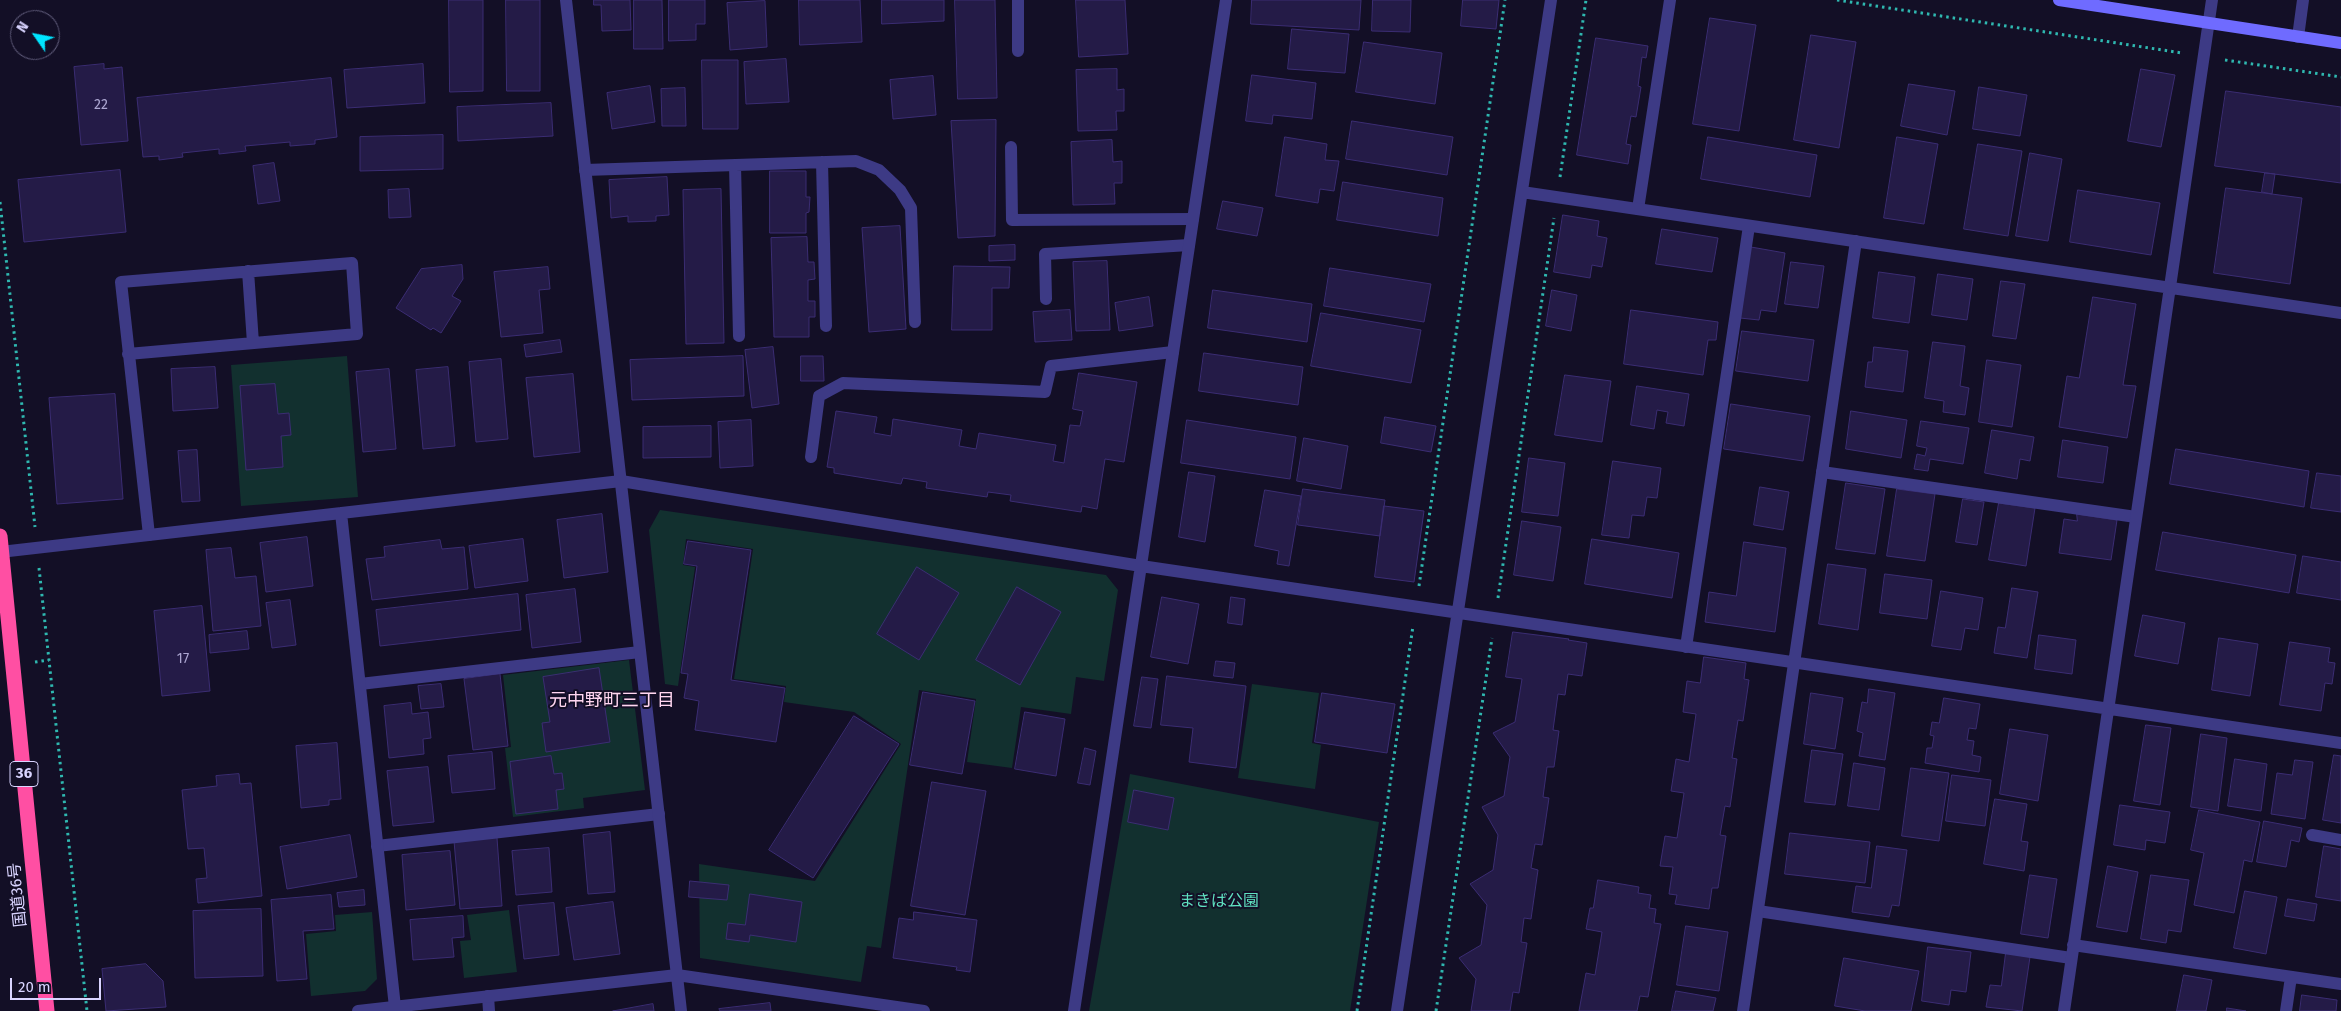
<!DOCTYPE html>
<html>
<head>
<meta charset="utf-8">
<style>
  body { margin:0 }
  #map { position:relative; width:2341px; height:1011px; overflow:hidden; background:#130f26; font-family:"Fira Sans",sans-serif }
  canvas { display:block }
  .north { position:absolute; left:10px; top:10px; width:50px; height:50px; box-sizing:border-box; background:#130f26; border:1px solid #625e7d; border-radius:50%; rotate:303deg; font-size:14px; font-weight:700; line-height:20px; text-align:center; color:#d9d4ff }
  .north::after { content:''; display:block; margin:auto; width:18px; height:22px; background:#00e5ff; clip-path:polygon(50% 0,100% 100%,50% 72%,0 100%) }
  .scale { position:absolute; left:10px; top:978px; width:91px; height:22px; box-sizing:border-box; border:2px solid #d9d4ff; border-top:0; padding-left:6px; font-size:15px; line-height:18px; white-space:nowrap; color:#d9d4ff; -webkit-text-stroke:4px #130f26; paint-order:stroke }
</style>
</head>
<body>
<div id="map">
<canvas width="2341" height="1011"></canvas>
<div class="north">N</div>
<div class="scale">20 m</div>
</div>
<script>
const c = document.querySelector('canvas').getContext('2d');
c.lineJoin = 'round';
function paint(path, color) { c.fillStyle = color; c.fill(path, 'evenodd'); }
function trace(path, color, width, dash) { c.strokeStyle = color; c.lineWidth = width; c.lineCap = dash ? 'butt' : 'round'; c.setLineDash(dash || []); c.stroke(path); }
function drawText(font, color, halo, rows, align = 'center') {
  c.font = font + ' "Fira Sans","Noto Sans JP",sans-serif'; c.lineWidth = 4; c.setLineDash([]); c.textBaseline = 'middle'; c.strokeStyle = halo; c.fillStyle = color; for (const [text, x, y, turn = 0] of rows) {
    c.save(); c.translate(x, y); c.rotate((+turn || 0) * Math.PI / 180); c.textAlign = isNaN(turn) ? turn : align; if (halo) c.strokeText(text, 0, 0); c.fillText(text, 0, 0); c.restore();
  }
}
paint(new Path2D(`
  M347,356l11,141 -117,9 -10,-141z
  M660,510l446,65 12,15 -14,91 -28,-4 -5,37 -50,-7 -9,61 -45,-6 9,-63 -57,-9 -38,258 -14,-2 -6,36 -161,-24 -1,-94 116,17 86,-137 -47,-32 -70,-10 2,-16 -52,-7 19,-130 -67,-10 -3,26 12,2 -17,119 -13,-2 -16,-154z
  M629,660l16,130 -62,8 1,10 -71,9 -8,-69 6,-1 -8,-72z
  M1252,684l67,9 -7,50 9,2 -6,44 -77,-11z
  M1130,774l249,48 -29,189h-261z
  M509,910l8,62 -53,6 -4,-37 11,-1 -4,-25z
  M372,912l5,67 -12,12 -54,5 -5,-62 30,-3 -1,-16z`), '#12302f');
const building = new Path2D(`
  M449,0h34v91l-33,1z
  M506,0h34v91h-33z
  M594,0h36l1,30 -29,1 -1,-26h-7z
  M634,0h28l1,49h-29z
  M669,0h36v24h-9v16l-27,1z
  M799,0h61l2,42 -62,3z
  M882,0h62v21l-62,3z
  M955,0h40l2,98 -39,1z
  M1076,0h49l3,54 -49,3z
  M1252,0h109l-2,30 -108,-6z
  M1373,0h38l-1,32 -38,-1z
  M1463,0h36l-3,29 -35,-3z
  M765,1l2,46 -37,3 -3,-47z
  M1710,18l46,7 -17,106 -46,-7z
  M1292,29l57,5 -4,39 -57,-4z
  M1811,35l45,7 -17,106 -45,-8z
  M1596,38l52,8 -2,12 -4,-1 -4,29 3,1 -5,30 -5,-1 -5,28 5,1 -3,19 -51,-9z
  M1364,42l78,11 -7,51 -79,-12z
  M786,59l3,43 -43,2 -2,-42z
  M702,60h36v69h-35z
  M104,64v5l18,-2 6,74 -47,4 -7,-78z
  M423,64l2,39 -78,5 -3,-38z
  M1117,69v21l7,-1v22h-8l1,19 -39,1 -2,-61z
  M2141,69l34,6 -14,72 -33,-6z
  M1252,75l64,8 -4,36 -39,-4 -1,9 -26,-3z
  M933,76l3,39 -43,4 -3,-39z
  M331,78l6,59 -22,3v4l-25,2v-4l-45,4 1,5 -27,3v-5l-37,4 1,4 -24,3v-4l-16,1 -6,-59z
  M1909,84l46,7 -8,44 -46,-9z
  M650,86l5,36 -43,7 -5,-36z
  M1979,87l48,8 -7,41 -47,-7z
  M685,88l1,38h-24l-1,-37z
  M2226,91l115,16v76l-126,-17z
  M551,103l2,33 -95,5 -1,-34z
  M996,120l-1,116 -37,2 -7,-117z
  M1352,121l101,16 -6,38 -101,-16z
  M443,135v34l-83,2v-34z
  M1285,137l42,7 -2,16 14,1 -5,30 -14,-2 -2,14 -42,-7z
  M1708,137l109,18 -7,42 -109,-18z
  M1897,137l41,7 -14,80 -40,-6z
  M1112,140l1,22 9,-1v22h-8l1,21 -42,1 -2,-63z
  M1978,144l44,7 -14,85 -44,-7z
  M2030,153l32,6 -14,82 -32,-5z
  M274,163l6,38 -22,3 -5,-38z
  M120,170l6,62 -102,10 -6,-62z
  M770,171h36v26h4l-1,15 -3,1v20h-36z
  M2265,173l10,1 -3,20 -10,-2z
  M667,177l2,38 -13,1v5l-28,1v-6l-17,2 -2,-38z
  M1343,182l100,16 -5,38 -101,-16z
  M2226,188l76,10 -12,86 -76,-11z
  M409,189l2,28 -22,1 -1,-28z
  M721,189l3,154 -38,1 -3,-154z
  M2078,190l82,13 -9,52 -81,-13z
  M1223,201l40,7 -6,28 -40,-7z
  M1563,215l36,6 -2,15 10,2 -5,29 -10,-2 -2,13 -36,-6z
  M900,226l6,103 -37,3 -7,-104z
  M1662,229l56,9 -6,34 -56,-8z
  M807,237l1,25h6l1,17 -7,1v21h7v16h-6v20h-35l-3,-99z
  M1015,245v15l-26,1v-15z
  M1751,247l34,6 -9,59 -15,-2 -2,10 -19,-2z
  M1107,261l3,69 -34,1 -3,-69z
  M1791,262l33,4 -6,42 -33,-4z
  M462,265l1,14 -11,17 9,5 -20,32 -8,-5 -2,2 -35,-22 25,-39z
  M954,266l56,1 -1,21h-17v42h-40z
  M548,267l2,22 -11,1 4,43 -42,4 -7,-65z
  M1330,268l101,16 -7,38 -100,-16z
  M1879,272l36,5 -6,46 -36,-5z
  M1938,274l35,5 -6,41 -35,-5z
  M2001,281l24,3 -9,55 -23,-3z
  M1213,290l99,14 -5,38 -99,-14z
  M1552,290l25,5 -6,36 -25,-5z
  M1149,297l4,29 -34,5 -4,-28z
  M2093,297l43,7 -13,81 13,1 -9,52 -68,-11 8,-51 12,2z
  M1070,310l2,30 -37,2 -2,-30z
  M1631,310l87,12 -2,18h-8l-5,35 -79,-11z
  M1321,313l100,17 -10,53 -100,-17z
  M1742,331l72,9 -6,41 -72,-10z
  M560,340l2,12 -36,5 -2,-12z
  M1933,342l32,4 -5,40 9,2 -4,27 -22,-3 1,-11 -19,-3z
  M773,347l6,57 -27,4 -7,-58z
  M1874,347l34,4 -5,41 -38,-5 3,-25h4z
  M1204,353l99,14 -5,38 -99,-14z
  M743,356l1,40 -112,4 -2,-40z
  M801,356h22l1,25h-23z
  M501,359l7,80 -32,3 -7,-80z
  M1987,360l34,5 -9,62 -33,-5z
  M215,367l3,41 -45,3 -2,-42z
  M448,367l7,79 -32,3 -7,-79z
  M389,369l7,80 -33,3 -7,-80z
  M1079,373l58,9 -13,80 -19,-3 -8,50 -15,-3 -1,6 -71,-11 1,-6 -23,-3 -1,5 -61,-9 1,-6 -24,-4 -2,6 -67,-11v-5l-7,-1 9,-56 41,6 -3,16 17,3 2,-17 69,11 -3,16 17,3 3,-16 77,12 -3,16 11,2 6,-38 10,1 3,-15 -10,-2z
  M573,374l7,78 -46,5 -8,-79z
  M1565,375l46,6 -9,61 -47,-7z
  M275,384l3,30 11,-1 2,22 -10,1 2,31 -37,3 -6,-84z
  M1637,386l52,8 -5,32 -18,-3 2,-11 -11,-2 -3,19 -23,-4z
  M115,394l8,105 -66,5 -8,-106z
  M1731,404l79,12 -7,45 -79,-12z
  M1851,411l56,9 -6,38 -55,-9z
  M1385,417l51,9 -5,26 -50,-9z
  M751,420l2,46 -33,2 -2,-46z
  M1187,420l109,17 -6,42 -109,-16z
  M1921,421l48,7 -6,36 -33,-5 -2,12 -14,-2 3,-15 8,2 2,-8 -10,-2z
  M711,426v31l-68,1v-31z
  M1992,430l42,7 -4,24 -10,-2 -3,20 -32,-6z
  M1304,438l44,8 -7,43 -44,-8z
  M2063,440l45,7 -5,36 -45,-6z
  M2176,449l133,22 -5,36 -134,-23z
  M197,450l3,51 -18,1 -4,-51z
  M1529,458l36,5 -7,53 -36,-4z
  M1613,461l48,7 -4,30 -10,-1 -3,19 -12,-1 -3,23 -27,-3z
  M1189,472l26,4 -10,66 -26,-5z
  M2317,473l24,3v36l-30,-4z
  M1846,483l39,6 -10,65 -39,-5z
  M1760,487l29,5 -6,38 -29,-5z
  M1303,489l82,11 -5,36 -82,-11z
  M1897,489l38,5 -10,67 -38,-5z
  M1265,490l36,6 -12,70 -12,-2 2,-13 -24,-5z
  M1963,499l21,3 -7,43 -21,-3z
  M1999,503l36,5 -9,58 -37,-6z
  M1384,506l40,5 -10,71 -39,-5z
  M602,514l6,58 -44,6 -7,-58z
  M2077,514l40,6 -6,40 -52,-7 5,-34 13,2z
  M1522,521l39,6 -8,54 -39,-6z
  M2163,532l133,23 -7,38 -133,-23z
  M307,537l6,49 -47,6 -6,-49z
  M523,539l5,42 -53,7 -6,-42z
  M1592,539l87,14 -7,45 -87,-14z
  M440,540l2,9 22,-2 4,42 -96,11 -6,-41 19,-2 -1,-10z
  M688,541l63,9 -20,130 54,8 -9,54 -81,-12 4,-29 -15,-3 4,-24 -7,-1 16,-107 -13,-2z
  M1744,542l42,6 -11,84 -70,-10 4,-30 27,4z
  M231,548l4,30 21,-2 5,50 -48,5 -7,-81z
  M2303,556l38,6v38l-44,-7z
  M1828,564l38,5 -8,61 -39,-6z
  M917,567l42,26 -40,67 -42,-26z
  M1885,574l47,6 -5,39 -47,-6z
  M1017,587l44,25 -41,73 -44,-25z
  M2012,588l26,4 -11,66 -33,-5 4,-26 7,1z
  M575,589l6,53 -49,6 -6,-53z
  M1941,591l42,7 -5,32 -13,-2 -4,22 -29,-4z
  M518,594l3,36 -141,16 -4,-36z
  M1162,597l37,7 -11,60 -37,-7z
  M1231,597l14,2 -3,26 -14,-2z
  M290,600l6,45 -24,3 -6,-45z
  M202,606l8,85 -48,5 -8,-85z
  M2143,615l42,8 -7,41 -43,-8z
  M247,631l2,18 -39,4 -1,-18z
  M1513,632l56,7 -1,1 19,3 -5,33 -14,-2 -3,21 -7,-1 -5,36 6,1 -5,36h-7l-4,30 6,1 -7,47 -7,-1 -4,24 7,2 -7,49 -7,-1 -3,24 6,1 -8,50 -6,-1 -3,19h-39l5,-32 -17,-21 22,-13 6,-40 -17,-21 23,-14 5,-35 -16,-28 22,-11 6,-39 -17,-24 22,-11 7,-43 -16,-2z
  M2039,635l37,5 -4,34 -37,-5z
  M2219,638l39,6 -8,52 -38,-6z
  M2290,642l40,6 -2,14 7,1 -3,21 -7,-1 -4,28 -41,-6z
  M1704,657l42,6 -2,16 5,1 -6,41 -5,-1 -6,38 5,1 -7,48 -5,-1 -5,29 6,1 -8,52h-6l-3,21 -34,-5 2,-9 -8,-1 4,-27 -13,-1 5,-30 12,2 7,-45 -13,-2 5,-32 13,3 7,-48 -13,-2 4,-31 13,2z
  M1216,661l19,2 -2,15 -19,-2z
  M599,668l11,74 -64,10 -4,-29 8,-1 -7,-45z
  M500,674l8,72 -35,4 -9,-71z
  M1167,676l79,10 -10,82 -47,-6 4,-34 -32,-3z
  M1142,677l16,2 -7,49 -17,-2z
  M441,684l3,23 -23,2 -3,-23z
  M1869,689l26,4 -10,67 -26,-4 4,-23 -6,-2 5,-29 5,1z
  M923,692l52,9 -13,73 -52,-9z
  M1322,693l73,11 -8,49 -72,-11z
  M1811,693l32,5 -8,51 -31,-5z
  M1944,698l36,6 -4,25 -7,-1 -2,12 7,1 -2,14 9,2 -2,15 -54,-9 2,-15h5l2,-12 -4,-1 2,-13 7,1z
  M411,703l1,11 16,-2 3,26 -8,1 1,15 -35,4 -5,-52z
  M1025,712l40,7 -9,57 -41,-7z
  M854,716l45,28 -86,134 -44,-28z
  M2146,725l25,3 -11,77 -26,-4z
  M2010,729l38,6 -10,66 -38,-7z
  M2201,734l26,4 -9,73 -27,-4z
  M337,743l4,56 -12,1v5l-28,3 -5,-62z
  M1085,748l11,3 -6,34 -12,-2z
  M1812,750l31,4 -8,51 -30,-3z
  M492,752l3,37 -43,4 -4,-37z
  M2334,755l7,1v67l-18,-3z
  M551,756l3,18 8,-1 2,16 -8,1 2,19 -42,5 -6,-52z
  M2235,759l32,5 -6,47 -33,-5z
  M2295,760l18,2 -8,57 -34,-5 6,-41 15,2z
  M1854,763l31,5 -6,42 -31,-4z
  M428,767l6,55 -41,4 -6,-55z
  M1911,768l38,5 -10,68 -37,-5z
  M239,774l1,10 11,-1 11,113 -64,7 -2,-24 11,-1 -3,-30 -16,1 -6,-59 35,-4 -1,-10z
  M1952,775l39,5 -6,46 -39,-5z
  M932,782l54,9 -21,124 -54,-9z
  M1134,790l40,8 -6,32 -40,-8z
  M1995,799l32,5 -6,37 7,1 -4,29 -40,-7z
  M2120,805l50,7 -5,31 -19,-3 -1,10 -31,-5z
  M2199,810l61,12 -8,40 -8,-2 -10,53 -40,-8 10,-52 -13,-3z
  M2264,821l38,7 -3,14 -8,-2 -5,27 -29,-5z
  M610,832l5,60 -27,2 -5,-59z
  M1790,833l80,9 -5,41 -80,-9z
  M350,835l7,42 -70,12 -7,-42z
  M497,838l5,68 -42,3 -6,-68z
  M1877,846l30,4 -8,56 -7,-1 -3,12 -37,-5 4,-26 15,2z
  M2324,846l17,3v52l-25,-4z
  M549,848l3,44 -36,3 -4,-44z
  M450,851l5,54 -49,5 -4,-55z
  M2108,866l30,6 -11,60 -30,-5z
  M2030,875l27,4 -9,59 -27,-4z
  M2151,875l38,5 -8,52 -13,-2 -2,13 -25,-4z
  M1598,880l41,7 -1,6 13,2 -2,13 7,1 -2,14 7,1 -13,73 -8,-1 -3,15h-58l7,-38 9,2 7,-43 -16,-3 4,-21h3z
  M690,881l39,4 -2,15 -38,-3z
  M364,890l1,15 -26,2 -2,-14z
  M2245,891l32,6 -11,57 -32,-6z
  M750,894l52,8 -6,40 -46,-7 -1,7 -23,-3 2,-16 17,2z
  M331,895l3,34 -31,2 4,48 -30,2 -6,-81z
  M2288,899l29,5 -3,17 -29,-5z
  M613,902l7,52 -46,6 -8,-52z
  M554,903l5,52 -35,4 -6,-53z
  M261,909l2,67 -68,2 -2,-67z
  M914,912l63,8 -7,52 -14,-2 1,-3 -64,-9 6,-40 14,2z
  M463,916l1,21 -12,1 2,19 -41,3 -3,-40z
  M1686,926l42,6 -9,59 -42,-6z
  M1928,947l43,5 -5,40 -15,-2 -2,15 -27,-4z
  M2006,953l24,4 -8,54 -36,-4 4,-22 11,1z
  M1844,958l75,13 -8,40h-46l-30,-5z
  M146,964l17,17 3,26 -60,4 -4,-42z
  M2184,975l28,5 -6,31h-29z
  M1676,991l40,7 -3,13h-41z
  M2302,995l35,5 -1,11h-36z
  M770,1003l1,8h-51l-1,-2z
  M653,1004l1,7h-41z
  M2227,1008l19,3h-19z`);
paint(building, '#241b47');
trace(building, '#3b2d73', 1);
trace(new Path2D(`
  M1837,0l345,53
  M2225,60l116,17
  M1560,177l26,-177
  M0,202l35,325
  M39,568l48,443
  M1419,586l86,-586
  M1498,598l56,-380
  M35,662l14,-2
  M1357,1011l56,-385
  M1436,1011l56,-373`), '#2fb8b0', 3, [2.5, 4]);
trace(new Path2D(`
  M1018,0v51
  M1011,147l1,73 181,-1
  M822,162l4,164
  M735,165l4,171
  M585,170l271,-9 23,9 21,20 11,18 4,114
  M1638,209l32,-209
  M248,271l5,72
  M1046,299l-1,-45 144,-9
  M128,354l229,-20 -5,-71 -231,19 28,253
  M811,457l8,-61 24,-13 202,9 6,-26 122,-14
  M1822,472l314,45
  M1686,647l63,-421
  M360,684l280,-32
  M2312,835l29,5
  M377,846l282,-32
  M1758,911l313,47
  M488,996l1,15`), '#3d3a85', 12);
trace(new Path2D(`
  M566,0l115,1011
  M2298,37l5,-37
  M1522,192l819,121
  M341,513l54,494
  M0,552l621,-71 520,85 1200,177
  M2073,945l268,39
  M358,1011l319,-36 247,36
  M1074,1011l152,-1011
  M1397,1011l154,-1011
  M1743,1011l113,-770
  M2064,1011l148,-1011
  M2286,1011l5,-34`), '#3d3a85', 12);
trace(new Path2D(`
  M2059,0l282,43`), '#6f6bff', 12);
trace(new Path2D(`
  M0,536l47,475`), '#ff4fa3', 15);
drawText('14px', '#aca6d1', null, [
  ["22",101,105],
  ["17",183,659]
]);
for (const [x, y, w] of [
  [24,774,28]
]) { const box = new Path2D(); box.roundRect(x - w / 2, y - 12.5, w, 25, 4); c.fillStyle = '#130f26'; c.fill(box); trace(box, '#d9d4ff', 1); }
drawText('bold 15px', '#d9d4ff', null, [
  ["36",24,774]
]);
drawText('16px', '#d9d4ff', '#130f26', [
  ["国道36号",18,895,-96]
]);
drawText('16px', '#5fe0c0', '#130f26', [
  ["まきば公園",1219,902]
]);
drawText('18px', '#ffd6f0', '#130f26', [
  ["元中野町三丁目",612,701]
]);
</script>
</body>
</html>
